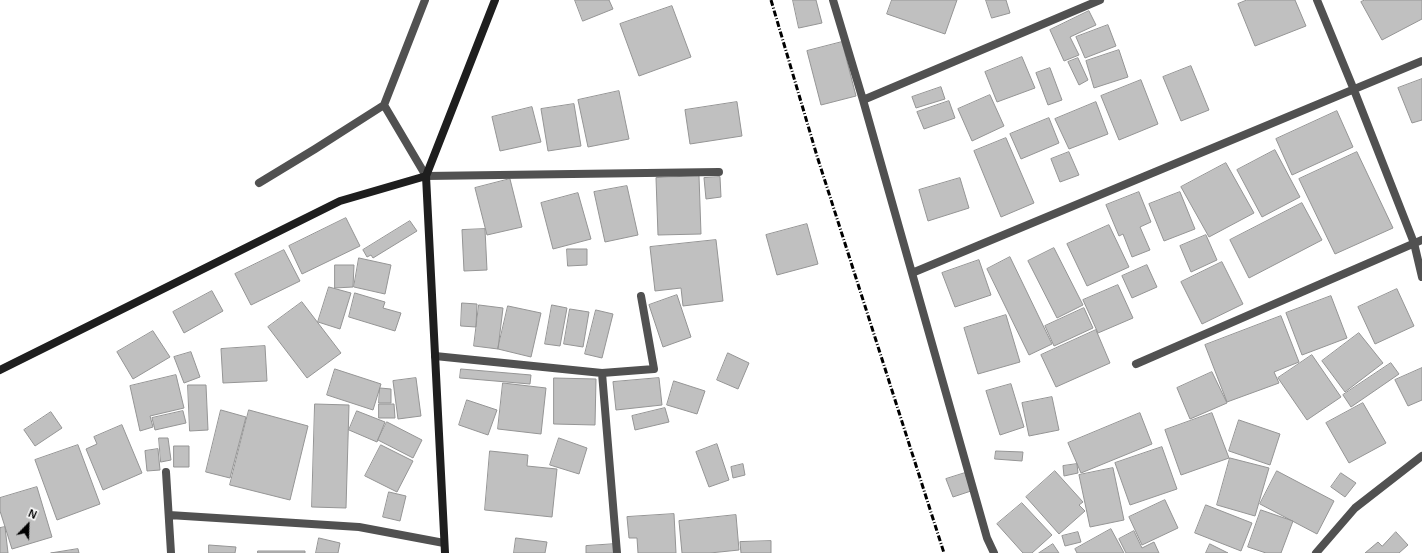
<!DOCTYPE html>
<html>
<head>
<meta charset="utf-8">
<style>
  body { margin:0 }
  #map { position:relative; width:1422px; height:553px; overflow:hidden; background:#fff; font-family:Arial,sans-serif }
  canvas { display:block }
  .north { position:absolute; left:8px; top:505px; width:40px; height:40px; -webkit-text-stroke:3px #fff; paint-order:stroke; rotate:23deg; font-size:11px; font-weight:700; line-height:16px; text-align:center; color:#000 }
  .north::after { content:''; display:block; margin:auto; width:14px; height:18px; background:#000; clip-path:polygon(50% 0,100% 100%,50% 72%,0 100%) }
</style>
</head>
<body>
<div id="map">
<canvas width="1422" height="553"></canvas>
<div class="north">N</div>
</div>
<script>
const c = document.querySelector('canvas').getContext('2d');
c.lineJoin = 'round';
function paint(path, color) { c.fillStyle = color; c.fill(path, 'evenodd'); }
function trace(path, color, width, dash) { c.strokeStyle = color; c.lineWidth = width; c.lineCap = dash ? 'butt' : 'round'; c.setLineDash(dash || []); c.stroke(path); }
const building = new Path2D(`
  M575,0h34l4,9 -30,12z
  M793,0h23l6,23 -23,5z
  M892,0h65l-12,34 -58,-20z
  M986,0h20l4,13 -18,5z
  M1247,0h48l11,26 -51,20 -17,-42z
  M1365,0h57v19l-40,21 -21,-38z
  M672,6l19,51 -52,19 -19,-52z
  M1089,11l7,14 -26,12 9,18 -15,6 -14,-31z
  M1108,25l8,21 -31,12 -9,-21z
  M842,42l14,54 -35,9 -14,-54z
  M1119,50l9,27 -34,11 -8,-27z
  M1022,57l13,31 -38,14 -12,-30z
  M1078,58l10,22 -9,5 -11,-23z
  M1191,66l18,44 -28,11 -18,-44z
  M1050,68l12,32 -14,5 -12,-32z
  M1422,79v41l-10,3 -14,-35z
  M1141,80l17,44 -39,16 -18,-44z
  M941,87l4,12 -29,9 -4,-11z
  M619,91l10,48 -41,8 -10,-47z
  M990,95l14,31 -32,15 -14,-32z
  M949,101l6,17 -31,11 -7,-17z
  M737,102l5,34 -52,8 -5,-34z
  M1096,102l12,32 -39,15 -14,-30z
  M574,104l7,42 -33,5 -7,-42z
  M532,107l9,35 -41,9 -8,-34z
  M1337,111l16,36 -61,28 -16,-36z
  M1049,118l10,25 -38,16 -11,-25z
  M1006,138l28,65 -33,14 -27,-66z
  M1275,150l25,47 -38,20 -25,-47z
  M1069,152l10,23 -19,7 -9,-23z
  M1357,152l36,76 -58,26 -36,-75z
  M1226,163l28,50 -45,24 -28,-50z
  M699,176l2,58 -43,1 -2,-57z
  M720,177l1,20 -15,2 -2,-21z
  M960,178l9,30 -41,13 -9,-31z
  M510,179l12,48 -35,8 -12,-47z
  M627,186l11,49 -33,7 -11,-50z
  M1139,192l12,30 -11,5 10,23 -18,7 -9,-23 -4,2 -13,-31z
  M1180,192l15,37 -31,12 -15,-37z
  M578,193l13,46 -38,10 -12,-46z
  M1302,203l20,37 -73,38 -19,-38z
  M346,218l14,28 -58,28 -13,-28z
  M410,221l7,10 -44,27 -2,-3 -4,2 -4,-7z
  M807,224l11,40 -41,11 -11,-40z
  M1109,225l20,42 -42,19 -20,-42z
  M485,229l2,41 -23,1 -2,-41z
  M1206,235l11,25 -26,12 -11,-26z
  M716,240l7,61 -40,5 -2,-18 -26,3 -5,-44z
  M1054,248l29,57 -26,13 -29,-57z
  M567,249h20v16l-19,1z
  M284,250l16,31 -49,24 -16,-31z
  M1010,257l42,87 -23,11 -42,-86z
  M359,258l32,7 -6,29 -31,-7z
  M979,260l12,35 -36,12 -13,-34z
  M1222,262l21,42 -41,20 -21,-42z
  M335,265h19l-1,22 -18,1z
  M1147,265l10,22 -25,11 -10,-22z
  M1118,285l15,33 -35,15 -15,-33z
  M329,287l22,6 -11,36 -22,-7z
  M1397,289l17,37 -39,18 -17,-37z
  M212,291l11,20 -39,22 -11,-21z
  M355,293l30,9 -2,6 18,5 -6,18 -46,-14z
  M677,295l14,42 -28,10 -14,-42z
  M1331,296l16,42 -45,17 -16,-42z
  M302,302l39,51 -34,25 -39,-51z
  M462,303l15,1 -1,23 -15,-1z
  M479,305l24,3 -5,41 -24,-3z
  M552,305l15,3 -7,38 -15,-2z
  M508,306l33,7 -10,44 -33,-8z
  M1084,308l9,20 -39,18 -9,-20z
  M570,309l19,3 -6,35 -19,-3z
  M596,310l17,4 -11,44 -17,-4z
  M1006,315l14,47 -42,12 -14,-46z
  M1281,316l18,46 -25,10 5,11 -52,19 -22,-57z
  M1096,330l14,33 -54,24 -15,-32z
  M153,331l17,26 -37,22 -16,-27z
  M1359,333l24,30 -38,29 -23,-31z
  M265,346l2,35 -44,2 -2,-34z
  M191,352l9,25 -16,6 -10,-26z
  M728,353l21,10 -11,26 -21,-9z
  M1312,355l29,42 -34,23 -29,-42z
  M1391,363l8,11 -48,33 -8,-12z
  M1422,368v32l-14,6 -13,-26z
  M335,369l46,15 -8,26 -46,-15z
  M461,369l70,6 -1,9 -70,-6z
  M1212,372l15,31 -37,16 -13,-31z
  M176,375l8,33 -34,8 3,11 -13,4 -10,-45z
  M416,378l5,38 -23,3 -5,-38z
  M554,378l42,1 -1,46 -41,-1z
  M659,378l3,27 -46,5 -3,-28z
  M674,381l31,10 -8,23 -30,-9z
  M503,383l43,5 -5,46 -43,-5z
  M1011,384l13,43 -24,8 -14,-44z
  M188,385h18l2,45 -18,1z
  M380,388l11,1v14h-12z
  M1052,397l7,33 -30,6 -7,-33z
  M467,400l30,10 -9,25 -29,-10z
  M1363,403l23,40 -37,20 -23,-40z
  M315,404l34,1 -3,103 -34,-1z
  M379,404h15l1,14h-16z
  M665,408l4,14 -34,8 -3,-14z
  M221,410l25,7 -16,61 -24,-6z
  M249,410l59,16 -18,74 -60,-15z
  M183,411l3,12 -31,7 -3,-12z
  M357,411l28,11 -8,20 -28,-12z
  M51,412l11,16 -27,18 -11,-16z
  M1140,413l12,31 -71,29 -13,-30z
  M1212,413l17,45 -48,17 -16,-45z
  M1239,420l41,14 -10,31 -41,-14z
  M387,422l35,18 -9,18 -35,-18z
  M122,425l20,48 -39,17 -17,-41 11,-5 -3,-7z
  M159,438h9l3,22 -10,2z
  M559,438l28,10 -8,26 -29,-9z
  M717,444l12,36 -20,7 -13,-35z
  M78,445l22,59 -43,16 -22,-60z
  M381,445l32,16 -16,31 -32,-16z
  M174,446h15v21h-15z
  M1162,447l15,42 -47,16 -15,-42z
  M158,449l2,21 -13,1 -2,-20z
  M490,451l38,4 -1,11 30,3 -5,48 -67,-7z
  M996,451l27,1 -1,9 -27,-2z
  M1230,458l39,10 -14,48 -38,-11z
  M743,464l2,11 -12,3 -2,-11z
  M1077,464l1,9 -14,3 -1,-10z
  M1113,468l11,52 -34,7 -11,-52z
  M1055,471l28,31 -4,3 6,6 -26,23 -33,-37z
  M1277,471l57,30 -17,33 -57,-30z
  M965,473l6,18 -18,6 -7,-18z
  M1341,473l15,10 -11,14 -14,-10z
  M37,487l15,50 -40,12 -12,-38v-13z
  M389,492l17,4 -6,25 -17,-4z
  M1165,500l13,28 -36,17 -13,-28z
  M1022,503l30,32 -20,18h-9l-26,-29z
  M1206,505l46,18 -11,28 -46,-18z
  M1261,510l32,11 -12,32h-15l-18,-6z
  M674,514l2,39h-38l-1,-15h-8l-2,-21z
  M736,515l3,35 -29,3h-28l-3,-32z
  M5,527l3,26h-8v-25z
  M1111,529l13,24h-47l-2,-4z
  M1134,531l8,17 12,-6 5,11h-33l-7,-14z
  M1078,532l3,10 -16,4 -3,-10z
  M1396,532l12,13 -9,8h-34l13,-11 4,4z
  M319,538l21,5 -2,10h-22z
  M516,538l31,4 -2,11h-31z
  M771,541v12h-30l-1,-11z
  M616,544v9h-30v-7z
  M1053,544l6,9h-20z
  M1210,544l18,9h-22z
  M209,545l27,2 -1,6h-26z
  M78,549l1,4h-28z
  M258,551h47v2h-47z`);
paint(building, '#c0c0c0');
trace(building, '#959595', 1);
trace(new Path2D(`
  M384,105l42,71
  M259,183l56,-34 69,-44 41,-105
  M1316,553l39,-45 67,-52`), '#515151', 8);
trace(new Path2D(`
  M833,0l30,100 124,438 7,15
  M1317,0l37,90 60,153 8,34
  M863,100l237,-100
  M426,176l293,-4
  M912,273l510,-212
  M435,356l167,17 52,-4 -13,-73
  M1136,364l286,-124
  M602,373l15,180
  M166,472l5,81
  M169,515l190,12 85,16`), '#515151', 8);
trace(new Path2D(`
  M426,176l19,377
  M0,370l340,-169 86,-25 69,-176`), '#1e1e1e', 8);
trace(new Path2D(`
  M771,0l46,156 127,397`), '#000', 3, [6, 2, 1, 2]);
</script>
</body>
</html>
